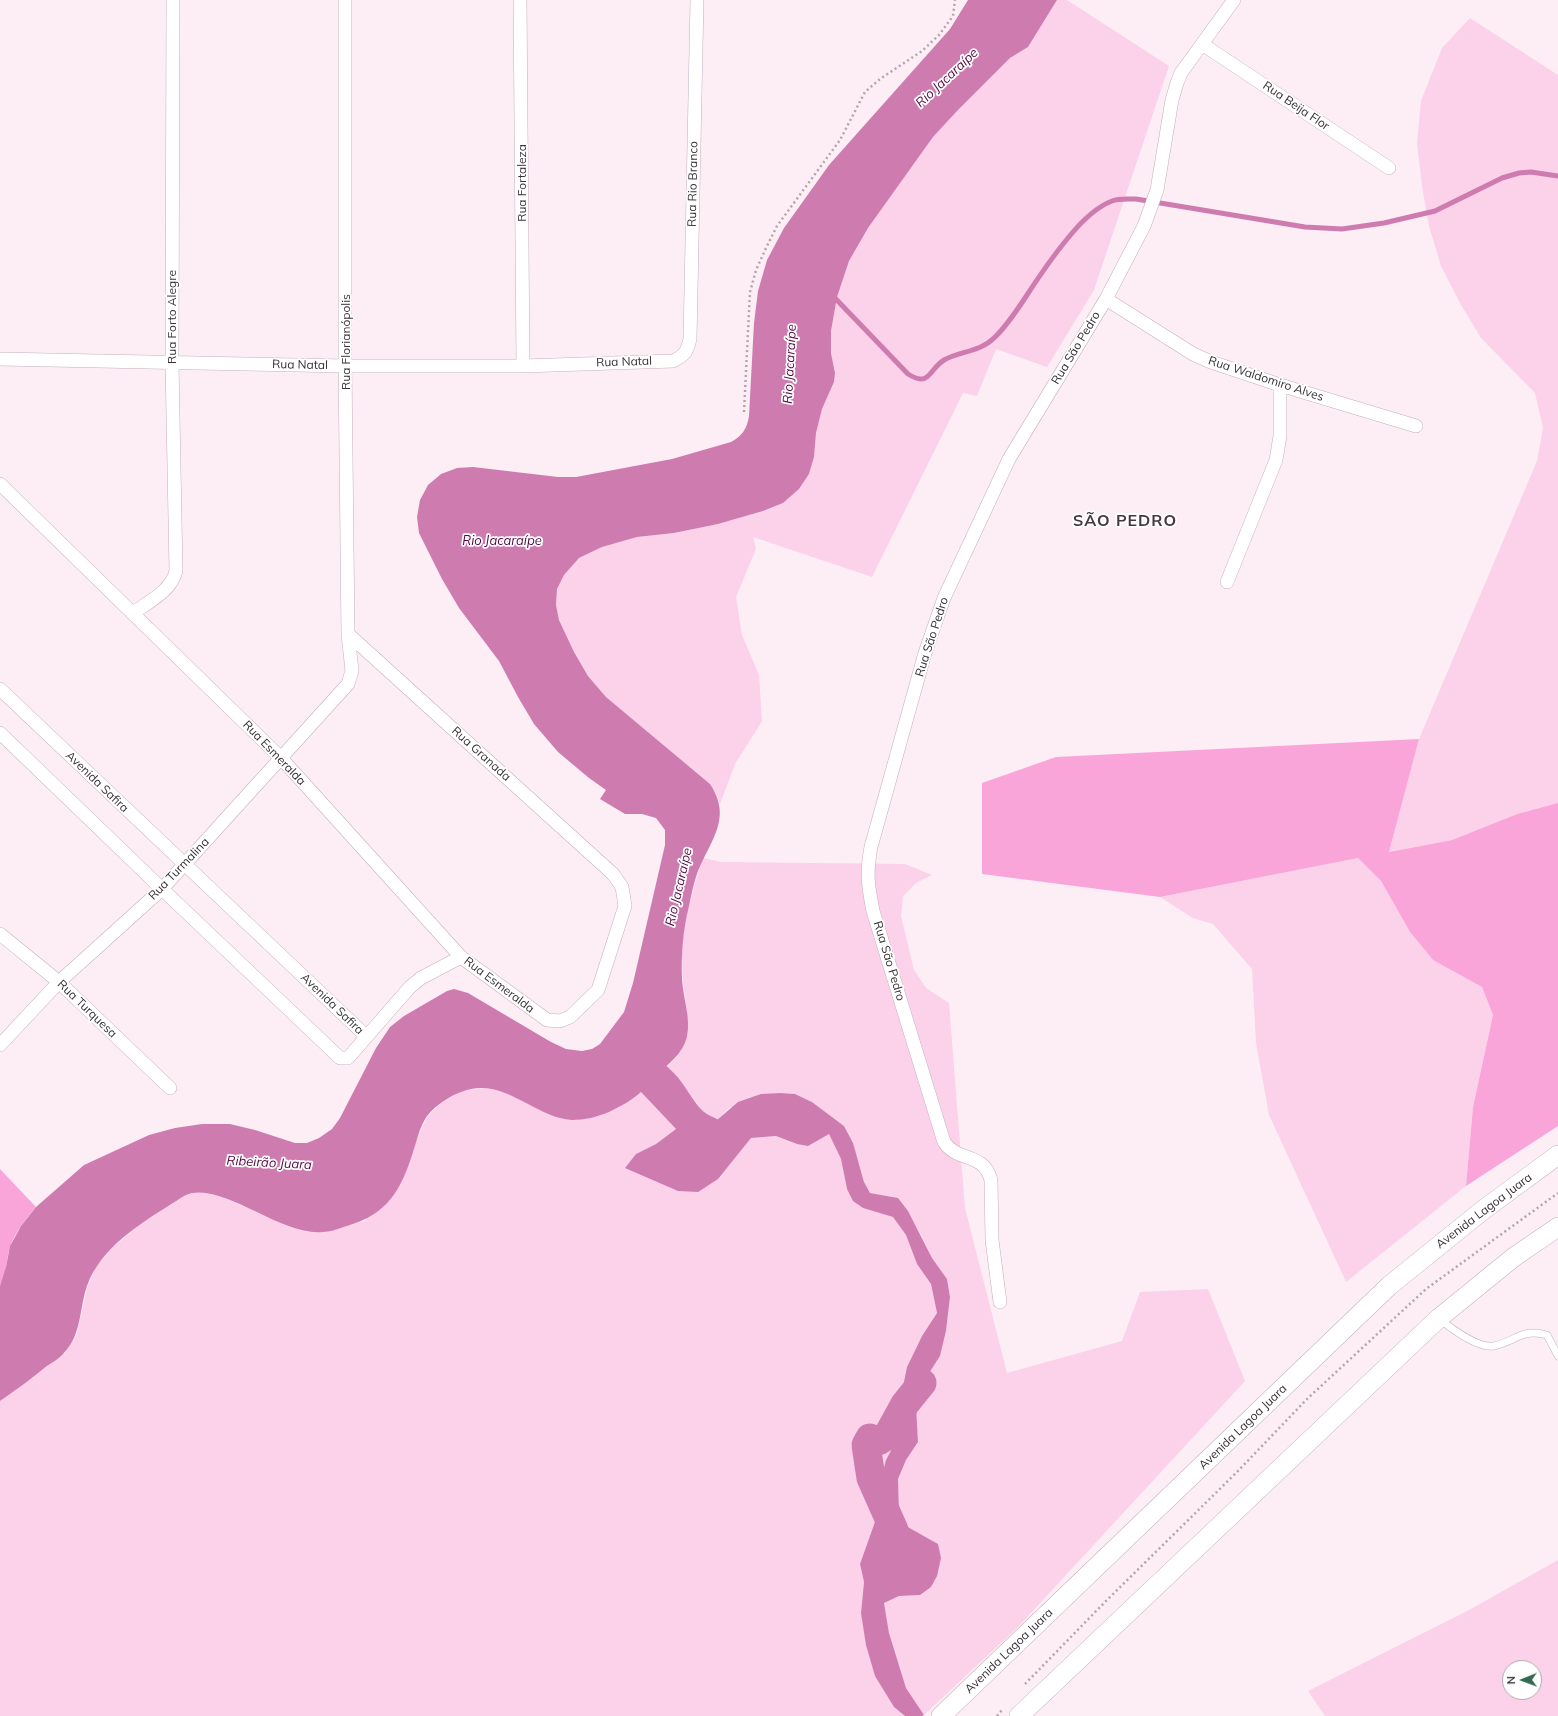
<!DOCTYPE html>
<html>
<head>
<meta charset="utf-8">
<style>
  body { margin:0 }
  #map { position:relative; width:1558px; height:1716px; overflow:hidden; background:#fdeef6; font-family:Mulish,sans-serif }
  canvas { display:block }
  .north { position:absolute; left:1502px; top:1660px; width:40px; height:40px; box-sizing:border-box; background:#fff; border:1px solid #afacae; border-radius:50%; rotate:269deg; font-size:11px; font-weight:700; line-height:16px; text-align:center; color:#373034 }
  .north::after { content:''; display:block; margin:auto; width:14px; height:18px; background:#336a50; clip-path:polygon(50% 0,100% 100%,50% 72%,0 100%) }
</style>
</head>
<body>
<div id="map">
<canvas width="1558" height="1716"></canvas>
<div class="north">N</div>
</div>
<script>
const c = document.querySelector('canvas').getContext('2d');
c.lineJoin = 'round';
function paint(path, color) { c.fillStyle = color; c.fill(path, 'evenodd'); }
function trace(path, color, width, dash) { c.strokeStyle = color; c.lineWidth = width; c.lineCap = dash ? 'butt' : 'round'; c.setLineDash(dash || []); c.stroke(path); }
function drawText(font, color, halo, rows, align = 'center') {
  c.font = font + ' Mulish,sans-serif'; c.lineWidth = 3.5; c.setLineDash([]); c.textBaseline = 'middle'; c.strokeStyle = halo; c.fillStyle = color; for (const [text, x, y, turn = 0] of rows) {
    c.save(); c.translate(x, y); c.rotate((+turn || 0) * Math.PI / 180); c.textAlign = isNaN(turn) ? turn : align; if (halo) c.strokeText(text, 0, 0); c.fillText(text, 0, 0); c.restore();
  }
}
paint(new Path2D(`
  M1057,0h10l102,66 -75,224 -47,77 -51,-18 -19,47 -14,-3 -91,184 -119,-40 3,12 -20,48 6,38 17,40 3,46 -27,43 -15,40 -4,-11 -6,-9 -104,-87 -18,-21 -14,-24 -15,-32 -3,-15 1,-16 7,-14 15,-17 23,-11 35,-10 37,-4 44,-9 45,-13 20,-8 16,-14 10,-15 5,-17 2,-24 6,-24 12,-27 1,-9 -4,-20v-22l6,-34 12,-36 19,-33 65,-91 25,-27 52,-52 18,-11z
  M1470,18l88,57v728l-41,11 -65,26 -63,12 30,-113 118,-278 6,-33 -8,-35 -54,-55 -21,-35 -19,-37 -12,-40 -7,-40 -5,-43 4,-42 21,-53z
  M703,858l18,4 184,2 27,11 -16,8 -13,13 -2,20 13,54 12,18 23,15 16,205 42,165 115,-32 18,-49 68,-3 37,92 -227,246 -94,88 -18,-27 -17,-55 -5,-30 15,-7 21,-1c17,-19 23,-24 17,-51l-31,-18 -7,-14 -1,-33 8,-19 12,-18 -2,-37 8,-24 16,-25 6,-25 4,-34 -3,-18 -15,-21 -11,-23 -23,-37 -28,-5 -6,-11 -4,-16 -16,-40 -32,-24 -17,-8 -14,-1 -52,15 -12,12 -14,3c-21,-12 -33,-28 -47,-46 9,-9 19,-16 25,-27 12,-22 4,-46 2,-69 -1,-11 -1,-23 -1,-34 2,-30 12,-60 21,-89z
  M1358,858l23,23 29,51 23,28 49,27 11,28 -20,92 -7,79 -120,96 -77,-167 -13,-72 -4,-74 -39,-45 -20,-6 -33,-21z
  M486,1088c7,2 16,3 23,6 40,15 56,38 101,17 12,-5 21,-10 31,-19l35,37 -20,15 -20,10 99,2 16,-18 25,-2 21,8 32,-10 12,25 6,30 16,19 30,9 13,18 11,29 14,20 6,29 -15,23 -15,31 -6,29 -5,45 -10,19 -8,29 -2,30 -16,45 4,18 -3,31 33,94 11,9h-905v-315l64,-47 13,-20 10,-46 9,-22 16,-18 28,-24 44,-28 12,-4 12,1 13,3 66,30 19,6h17l42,-11 53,-84 9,-20 16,-16 20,-10z
  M1558,1560v156h-233l-17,-25 161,-81zM1510,1668h24v24h-24z`), '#fcd1ea');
paint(new Path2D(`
  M1419,739l-30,113 63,-12 65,-26 41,-11v323l-92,60 7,-79 20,-92 -11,-28 -49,-27 -23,-28 -29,-51 -23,-23 -198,39 -178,-23v-91l74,-26z
  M0,1169l36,38c-10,12 -21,25 -26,40 -4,12 -3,28 -10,39z`), '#faa5da');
paint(new Path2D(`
  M968,0h89l-29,47 -18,11 -52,52 -25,27 -65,91 -19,33 -12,36 -6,34v22l4,20 -1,9 -12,27 -6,24 -2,24 -5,17 -10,15 -16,14 -20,8 -45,13 -44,9 -37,4 -35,10 -23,11 -15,17 -7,14 -1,16 3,15 15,32 14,24 18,21 104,87c24,36 -2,58 -14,93 -3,9 -5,19 -7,29 -6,24 -8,49 -7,73 1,19 9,39 5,57 -4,19 -20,28 -31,41 14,18 26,35 47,46l14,-3 21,-18 23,-8 20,-1 14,1 17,8 32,24 9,17 11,39 6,11 28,5 10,13 24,47 15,21 3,18 -4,34 -6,25 -16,25 -8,24 2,37 -12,18 -8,19 1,33 7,14 32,18 3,14 -4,18 -6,11 -11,8 -21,1 -15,7 5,30 17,55 18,27 -2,1h-17l-11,-9 -19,-31 -9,-31 -5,-32 3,-31 -4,-18 16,-45 2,-30 8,-29 10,-19 5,-45 6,-29 15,-31 15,-23 -6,-29 -14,-20 -11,-29 -13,-18 -30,-9 -10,-7 -6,-12 -6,-30 -12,-25 -21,12 -11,-2 -21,-8 -25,2 -33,41 -20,13 -20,-1 -53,-23 11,-14 20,-10 20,-15 -35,-37c-10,9 -20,14 -32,20 -12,5 -24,8 -37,8 -38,-2 -69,-45 -111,-28 -13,5 -25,13 -34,24 -7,10 -10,24 -14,36 -12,38 -25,62 -66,74 -7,2 -16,6 -24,6 -43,5 -104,-54 -139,-36 -4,2 -7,5 -11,7 -33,21 -72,44 -86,83 -8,23 -5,48 -23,67 -4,5 -11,9 -17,13 -15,12 -31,24 -47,35v-115l6,-19 4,-21 11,-20 15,-19 48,-42 65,-30 26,-7 27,-4h28l25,6 40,13h12l12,-5 13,-9 8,-11 36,-70 14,-21 14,-11 43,-25 7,-2 14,4 83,49 15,7 16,2 10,-2 8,-5 24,-32 9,-29 32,-138v-15l-9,-12 -14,-4h-17l-25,-15 6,-9 -17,-12 -31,-26 -24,-28 -16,-27 -19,-36 -40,-53 -17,-29 -23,-46 -2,-16 3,-17 8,-15 13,-11 16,-6 16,-1 85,10h18l96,-18 59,-17c11,-6 16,-13 18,-26l5,-93 4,-32 9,-31 17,-32 45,-63 121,-136z`), '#ce7cb0');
trace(new Path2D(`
  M832,295l76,79c22,14 21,-5 36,-14 16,-9 36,-8 50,-22 13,-12 23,-28 33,-43 13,-20 26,-39 41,-57 12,-15 26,-30 44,-37 7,-3 16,-2 24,-2l169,28 37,2 42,-6 51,-12 67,-33 17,-5 12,-1 27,4`), '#ce7cb0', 5);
trace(new Path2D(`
  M630,1054c12,11 27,21 37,33 13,16 20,37 42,44
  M894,1530l-23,-52 -5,-33 4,-7 8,3 10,-6 17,-31 17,-21`), '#ce7cb0', 29);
const lane = new Path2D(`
  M1439,1319c12,9 39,30 55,27 22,-5 28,-18 53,-11l11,21`);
const street = new Path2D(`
  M520,0l3,366
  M1202,44l187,124
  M1106,299l87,55 18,8 69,23 136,41
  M0,359l345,7h178l150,-5c12,-6 14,-9 17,-22l7,-339
  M0,484l281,274 180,199 86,63 13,1 10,-4 28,-27 27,-84 -3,-19 -9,-13 -265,-240
  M1227,582l49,-122 4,-24v-51
  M133,613c17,-12 38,-22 43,-42l-4,-208 1,-363
  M0,689l366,347
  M0,733l162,156 178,169h8l62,-71 11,-9 40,-21
  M0,934l59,48 111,106
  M0,1045l59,-63 103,-93 186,-205 4,-13 -4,-37 -3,-268v-366
  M1000,1302l-8,-62 -1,-60c-8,-29 -33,-17 -47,-38l-71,-231c-5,-26 -7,-37 -2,-64l54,-194 19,-55 65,-139 97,-160 38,-73 13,-36 15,-90 5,-17 4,-10 53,-73`);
const secondary = new Path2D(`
  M941,1716l448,-430 94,-76 75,-55
  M1019,1716l420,-398 75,-61 44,-30`);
trace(lane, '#c2b0bb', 8);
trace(street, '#c2b0bb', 14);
trace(secondary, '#c2b0bb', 20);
trace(new Path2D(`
  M744,412l6,-120 6,-22 10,-22 11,-22 63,-86 25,-48 15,-13 42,-28 17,-16 14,-19 2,-16
  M1025,1684l80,-82 132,-130 70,-73 119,-110 132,-96
  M997,1716l5,-6`), '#b1a5ac', 2.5, [2, 3]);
trace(lane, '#fff', 7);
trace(street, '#fff', 13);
trace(secondary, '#fff', 19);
drawText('12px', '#373034', '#fff', [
  ["Rua Beija Flor",1296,106,34],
  ["Rua Fortaleza",522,183,-90],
  ["Rua Rio Branco",693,184,-89],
  ["Rua Forto Alegre",172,317,-90],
  ["Rua Florianópolis",346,342,-90],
  ["Rua São Pedro",1076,348,-59],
  ["Rua Natal",624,362,-2],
  ["Rua Natal",300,365,1],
  ["Rua Waldomiro Alves",1266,379,18],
  ["Rua São Pedro",932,637,-72],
  ["Rua Esmeralda",274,753,46],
  ["Rua Granada",481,754,42],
  ["Avenida Safira",97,782,44],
  ["Rua Turmalina",179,869,-46],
  ["Rua São Pedro",889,961,73],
  ["Rua Esmeralda",499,985,37],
  ["Avenida Safira",332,1004,44],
  ["Rua Turquesa",87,1009,44],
  ["Avenida Lagoa Juara",1484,1211,-37],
  ["Avenida Lagoa Juara",1243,1427,-44],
  ["Avenida Lagoa Juara",1009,1651,-44]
]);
drawText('italic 13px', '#540940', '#fff', [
  ["Rio Jacaraípe",947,78,-43],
  ["Rio Jacaraípe",790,364,-87],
  ["Rio Jacaraípe",502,541],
  ["Rio Jacaraípe",679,887,-77],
  ["Ribeirão Juara",269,1163,3]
]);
c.letterSpacing = '1px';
drawText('bold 16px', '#463840', '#fff', [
  ["SÃO PEDRO",1125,521]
]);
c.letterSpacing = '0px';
</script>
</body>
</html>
